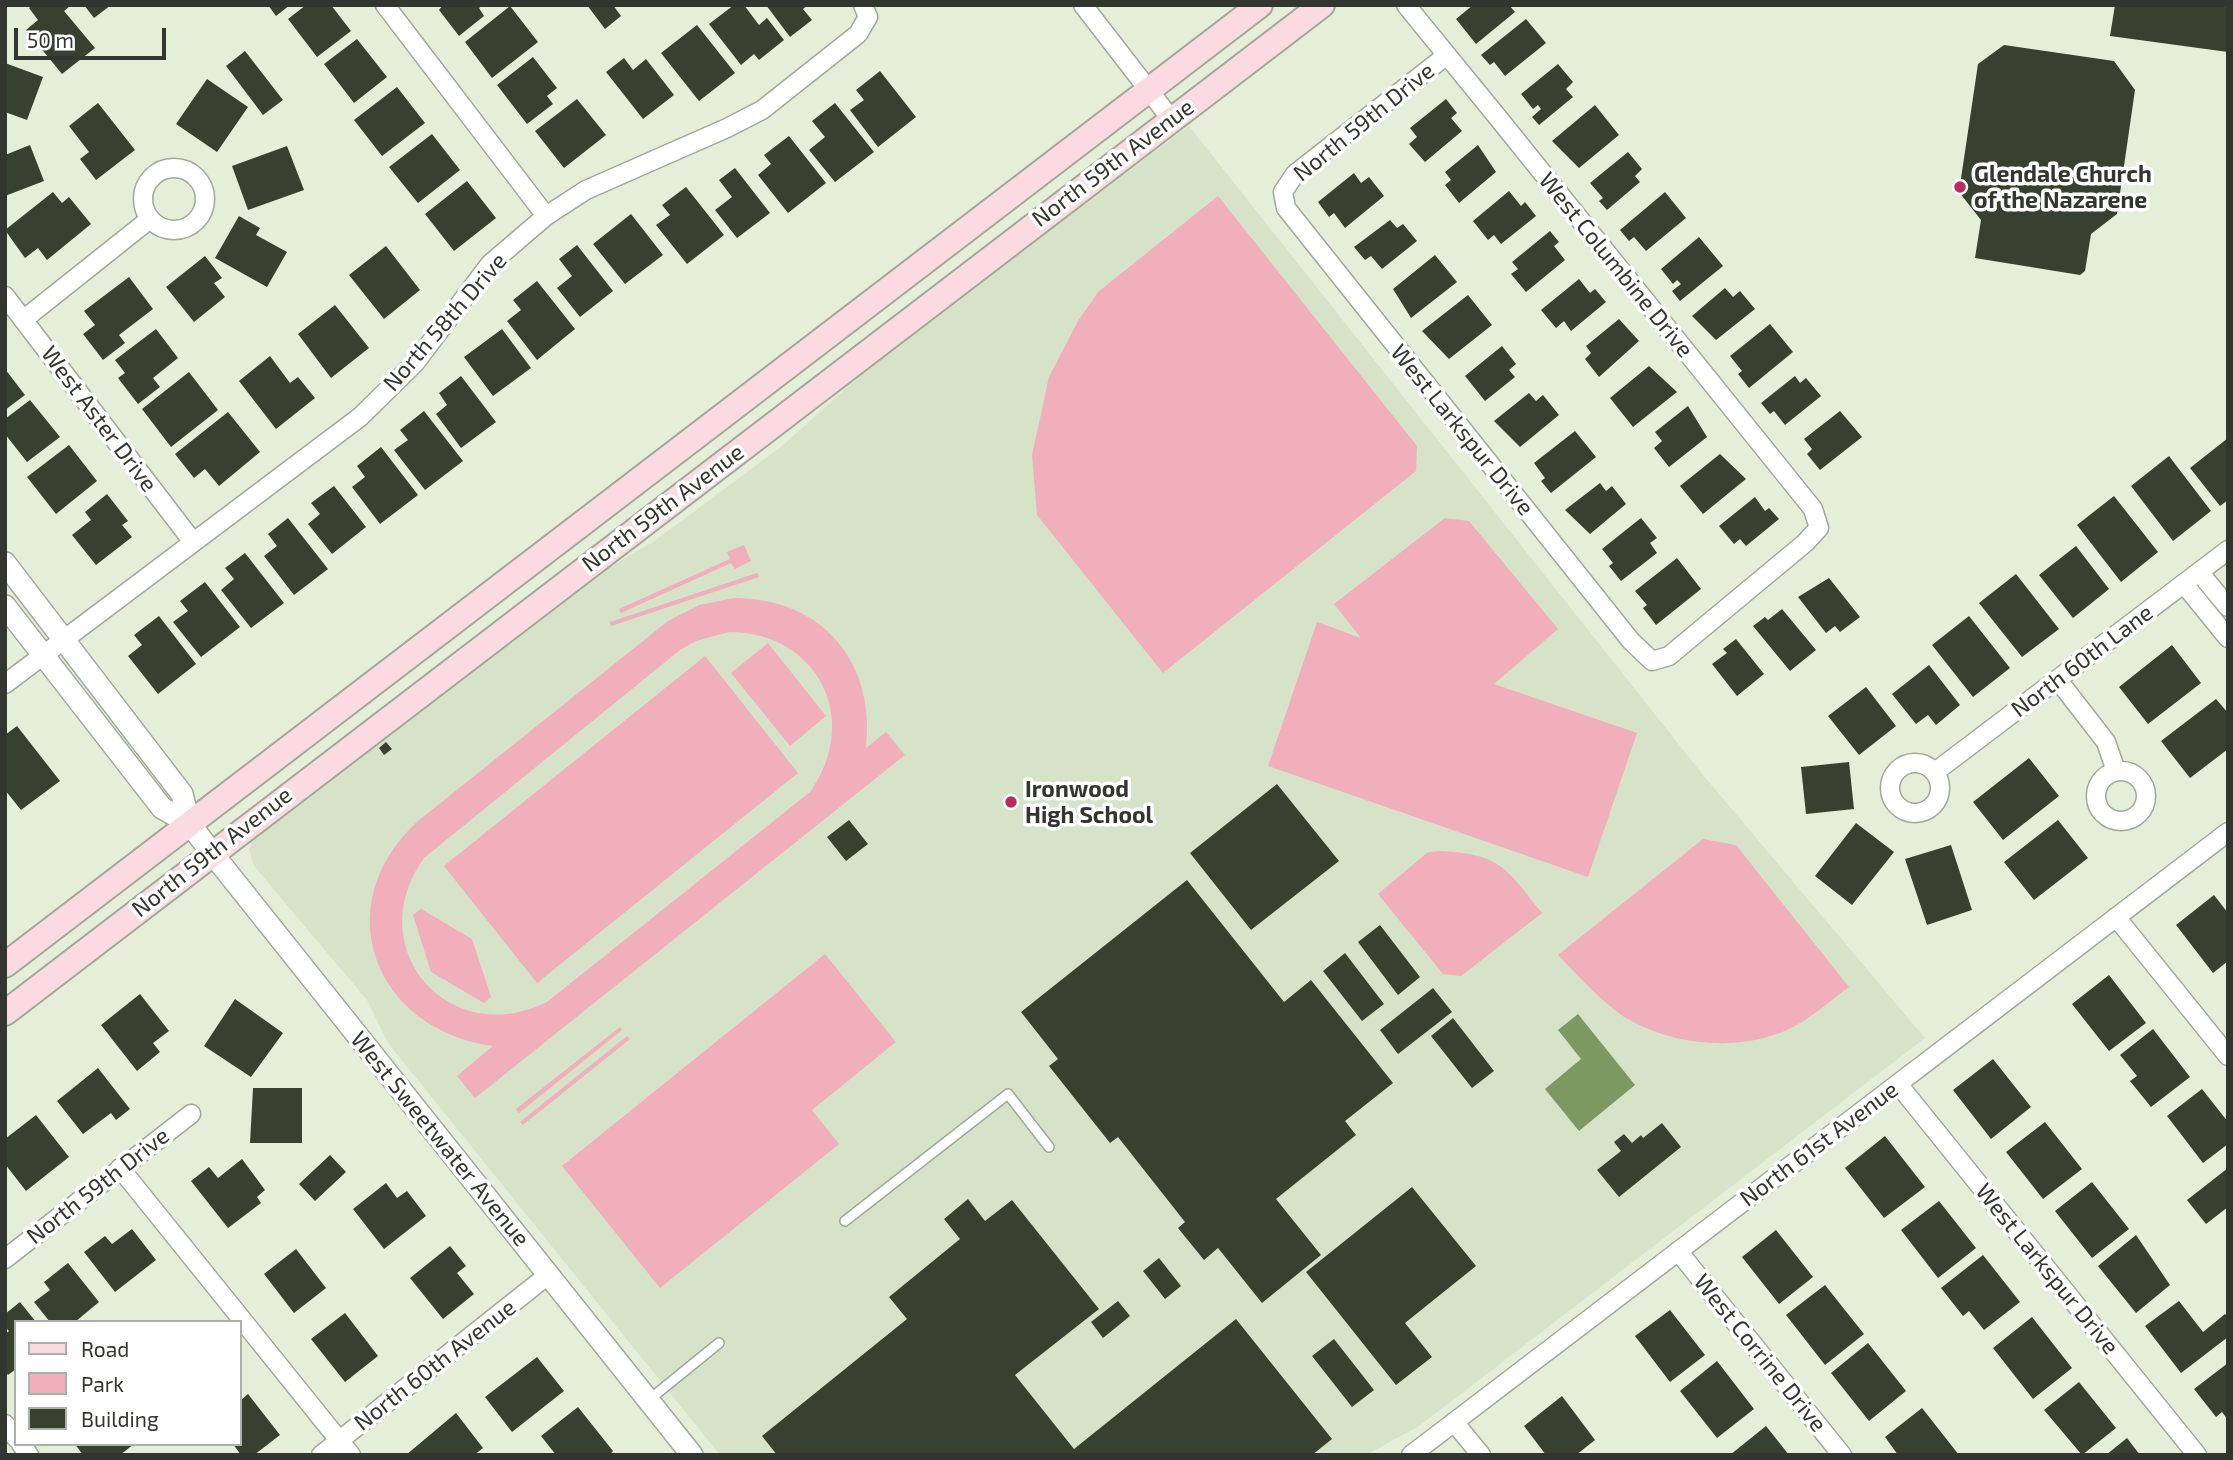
<!DOCTYPE html>
<html>
<head>
<meta charset="utf-8">
<style>
  body { margin:0 }
  #map { position:relative; width:2233px; height:1460px; overflow:hidden; background:#e4eed9; font-family:"Exo 2",sans-serif }
  canvas { display:block }
  .frame { position:absolute; inset:0; border:7px solid #32362e; pointer-events:none }
  .legend { position:absolute; left:14px; top:1320px; width:228px; height:126px; box-sizing:border-box; background:#fff; border:2px solid #adafab; margin:0; padding:9px 12px; list-style:none; font-size:21px; color:#32362e }
  .legend li { display:flex; align-items:center; gap:14px; height:35px }
  .legend b { width:35px; border:2px solid #adafab }
  .scale { position:absolute; left:14px; top:28px; width:152px; height:32px; box-sizing:border-box; border:4px solid #32362e; border-top:0; padding-left:9px; font-size:21px; line-height:24px; white-space:nowrap; color:#32362e; -webkit-text-stroke:5px #fff; paint-order:stroke }
</style>
</head>
<body>
<div id="map">
<canvas width="2233" height="1460"></canvas>
<div class="frame"></div>
<ul class="legend">
<li><b style="height:9px;background:#fbdae2"></b>Road</li>
<li><b style="height:19px;background:#f0afbb"></b>Park</li>
<li><b style="height:19px;background:#384030"></b>Building</li>
</ul>
<div class="scale">50 m</div>
</div>
<script>
const c = document.querySelector('canvas').getContext('2d');
c.lineJoin = 'round';
function paint(path, color) { c.fillStyle = color; c.fill(path, 'evenodd'); }
function trace(path, color, width, dash) { c.strokeStyle = color; c.lineWidth = width; c.lineCap = dash ? 'butt' : 'round'; c.setLineDash(dash || []); c.stroke(path); }
function drawText(font, color, halo, rows, align = 'center') {
  c.font = font + ' "Exo 2",sans-serif'; c.lineWidth = 7; c.setLineDash([]); c.textBaseline = 'middle'; c.strokeStyle = halo; c.fillStyle = color; for (const [text, x, y, turn = 0] of rows) {
    c.save(); c.translate(x, y); c.rotate((+turn || 0) * Math.PI / 180); c.textAlign = isNaN(turn) ? turn : align; if (halo) c.strokeText(text, 0, 0); c.fillText(text, 0, 0); c.restore();
  }
}
paint(new Path2D(`
  M1189,126l514,649 222,263 -506,388 -53,29h-646l-332,-412 -21,-43 -113,-134 -5,-16 4,-13 336,-258 64,-37 129,-96 110,-99z`), '#d6e3c9');
paint(new Path2D(`
  M1218,196l199,250 -1,25 -253,202 -126,-158 -5,-60 17,-78 29,-56 20,-29z
  M1445,518l24,3 89,108 -64,55 143,49 -49,144 -320,-111 49,-144 44,16 -27,-34z
  M744,545l7,16 -16,8 -4,-6 -110,50 -2,-4 111,-50 -3,-7z
  M757,573l2,4 -148,49 -1,-4z
  M734,598c88,0 142,64 132,150l20,-16 19,23 -430,343 -18,-22 36,-30c-119,-16 -167,-141 -75,-225l250,-200 31,-16zM729,632c89,0 133,88 81,160l-263,210c-99,49 -187,-55 -123,-144l256,-208 16,-9z
  M768,643l58,73 -36,30 -59,-73z
  M705,656l93,117 -261,210 -93,-117z
  M1703,839l33,6 113,142c-15,11 -31,25 -47,35 -48,30 -118,26 -167,1 -27,-13 -56,-47 -77,-68z
  M1440,851c61,3 66,17 102,62l-81,63 -18,-2 -65,-80 50,-42z
  M421,909l51,30 19,58 -7,6 -53,-31 -18,-57z
  M825,954l71,88 -84,68 27,34 -179,144 -98,-122z
  M620,1027l2,3 -103,83 -3,-4z
  M627,1036l3,3 -107,86 -3,-3z`), '#f0afbb');
paint(new Path2D(`
  M1578,1014l57,71 -56,46 -34,-42 36,-30 -23,-29z`), '#7e9861');
paint(new Path2D(`
  M32,5h39l-7,6 31,37 -33,26 -36,-44 12,-10 -9,-12z
  M84,5h27l-17,13z
  M268,5h22l-14,11z
  M306,5h25l20,26 -34,26 -29,-38z
  M443,5h40l-4,3 5,8 -25,20 -20,-26z
  M587,5h26l8,11 -16,13z
  M734,5h10l15,20 8,-7 17,22 -25,20 -5,-6 -13,11 -32,-41z
  M766,5h42l-5,4 9,11 -22,17z
  M1473,5h36l6,7 -39,32 -20,-25z
  M2115,5h113v47l-118,-16z
  M510,6l28,36 -46,36 -27,-36z
  M1526,19l20,24 -41,33 -11,-14 -4,3 -9,-10z
  M697,25l38,48 -36,28 -38,-48z
  M357,39l30,38 -33,26 -30,-39z
  M2004,45l110,16 21,29 -18,124 -26,20 -6,37 -5,4 -105,-17 6,-38 -22,-28 19,-128z
  M245,51l38,49 -20,15 -37,-49z
  M533,57l24,31 -10,8 6,8 -26,20 -30,-39z
  M624,58l9,12 13,-11 28,36 -31,24 -37,-47z
  M5,63l38,14 -16,43 -22,-8z
  M1558,64l15,18 -7,7 7,8 -34,28 -7,-8 9,-8 -3,-4 -5,4 -12,-15z
  M880,71l36,46 -38,30 -28,-37 14,-10 -8,-10z
  M207,79l41,28 -31,45 -41,-28z
  M397,87l28,36 -43,33 -28,-36z
  M577,99l29,36 -42,33 -29,-37z
  M1446,99l11,14 -6,5 11,13 -37,31 -16,-18 8,-7 -7,-9z
  M98,103l37,47 -39,30 -16,-21 9,-7 -20,-26z
  M835,103l39,49 -39,30 -26,-32 16,-13 -13,-16z
  M1595,105l24,30 -40,33 -27,-27z
  M432,134l28,36 -42,33 -29,-36z
  M789,136l37,47 -38,30 -30,-38 13,-11 -7,-9z
  M30,145l14,36 -39,15v-41z
  M1478,145l18,27 -37,31 -14,-18 6,-5 -6,-8z
  M287,146l17,44 -56,20 -16,-44z
  M1628,152l14,17 -7,7 5,6 -33,28 -8,-9 4,-3 -13,-15z
  M735,168l35,45 -33,25 -22,-28 17,-13 -13,-17z
  M1354,173l7,10 8,-6 15,19 -39,32 -11,-15 -5,4 -11,-15z
  M467,181l29,37 -42,33 -29,-37z
  M686,187l38,48 -37,29 -31,-39 14,-10 -8,-10z
  M1509,191l12,15 4,-4 11,14 -35,28 -7,-9 -6,5 -15,-19z
  M53,192l9,11 7,-6 22,27 -44,36 -9,-12 -13,10 -20,-28z
  M1665,192l21,26 -40,33 -12,-14 -5,4 -9,-11z
  M631,214l32,41 -38,29 -32,-40z
  M239,216l21,12 -4,7 31,17 -20,35 -52,-29z
  M1390,220l7,8 6,-4 14,17 -35,28 -11,-13 -6,4 -11,-13z
  M1550,231l9,11 -5,4 11,14 -39,32 -15,-18 7,-5 -6,-7z
  M1699,237l24,29 -43,35 -8,-10 9,-7 -4,-4 -4,4 -12,-15z
  M577,245l36,46 -33,26 -23,-29 15,-12 -13,-17z
  M386,246l34,44 -36,29 -35,-44z
  M1435,255l22,27 -46,36 -18,-29z
  M205,256l17,22 -8,5 11,14 -31,25 -28,-35z
  M129,277l24,32 -34,26 6,8 -22,17 -20,-26 12,-9 -11,-14z
  M1579,279l11,14 5,-4 11,13 -35,29 -7,-10 -8,7 -15,-18z
  M537,281l38,48 -38,31 -30,-39 14,-11 -8,-10z
  M1725,288l8,9 7,-6 15,18 -39,31 -24,-24z
  M1468,295l24,30 -43,34 -27,-28z
  M335,305l34,43 -38,30 -33,-44z
  M1619,319l20,22 -40,36 -14,-18 6,-6 -5,-7z
  M1770,324l23,28 -44,36 -11,-14 4,-3 -12,-15z
  M156,329l22,29 -25,20 7,9 -22,17 -20,-26 7,-5 -10,-13z
  M502,329l29,39 -38,28 -29,-39z
  M1502,346l14,18 -7,6 6,7 -30,24 -20,-25z
  M270,356l20,27 8,-6 17,21 -39,31 -37,-48z
  M1649,366l28,26 -44,35 -23,-29z
  M5,369l20,26 -20,15z
  M189,372l29,38 -47,37 -29,-38z
  M461,376l35,46 -35,26 -25,-34 11,-9 -8,-12z
  M1795,376l5,7 6,-5 15,18 -36,29 -11,-14 -4,3 -9,-11z
  M1529,393l7,8 7,-6 16,20 -39,32 -26,-26z
  M30,400l30,37 -33,25 -22,-28v-15z
  M1688,406l19,31 -38,30 -15,-19 8,-7 -7,-9z
  M424,411l39,50 -38,29 -31,-40 14,-10 -8,-10z
  M1840,411l22,26 -42,33 -13,-16 5,-5 -8,-10z
  M228,412l32,40 -41,34 -14,-17 -11,9 -19,-24z
  M1575,431l21,26 -45,36 -10,-12 4,-3 -11,-15z
  M2228,438v62l-8,6 -30,-38z
  M69,445l28,36 -41,33 -29,-37z
  M381,447l37,48 -38,29 -28,-37 13,-10 -8,-11z
  M1720,454l26,25 -43,35 -23,-28z
  M2169,456l42,55 -38,30 -42,-55z
  M1600,483l6,8 6,-5 14,18 -36,30 -25,-24z
  M334,486l32,41 -34,27 -24,-30 12,-10 -9,-11z
  M107,494l21,27 -6,4 10,12 -36,28 -24,-30 19,-15 -6,-8z
  M2114,496l44,56 -37,30 -44,-57z
  M1755,497l10,14 4,-3 10,11 -33,27 -6,-7 -6,5 -15,-18z
  M288,518l40,51 -34,26 -30,-39 13,-10 -9,-12z
  M1641,518l16,20 -7,5 7,10 -36,28 -12,-15 4,-3 -11,-14z
  M2076,546l33,43 -36,29 -34,-43z
  M245,553l39,50 -33,25 -30,-38 13,-11 -9,-11z
  M1677,558l24,31 -45,36 -13,-17 4,-3 -12,-14z
  M2016,574l43,55 -37,28 -43,-54z
  M1829,578l31,39 -20,15 -5,-6 -9,7 -28,-36z
  M205,582l35,45 -39,30 -28,-35 15,-11 -8,-10z
  M1782,609l34,41 -26,21 -37,-45 12,-9 3,3z
  M159,616l37,48 -38,30 -30,-38 14,-11 -8,-10z
  M1969,616l41,52 -37,29 -41,-52z
  M1736,639l28,35 -27,22 -25,-32 15,-11 -4,-4z
  M2172,645l29,38 -53,41 -29,-37z
  M1929,665l31,40 -24,20 -8,-10 -12,9 -24,-30z
  M1866,687l30,39 -37,29 -31,-39z
  M2216,699l12,14v36l-38,29 -29,-37z
  M17,726l43,55 -39,29 -16,-20v-55z
  M386,742l6,7 -8,6 -5,-7z
  M2029,758l30,38 -56,44 -30,-38z
  M1849,762l5,47 -48,5 -5,-47z
  M1277,784l62,77 -88,69 -61,-77z
  M849,820l19,24 -22,17 -19,-24z
  M2058,820l30,38 -54,42 -30,-38z
  M1856,823l38,29 -42,53 -37,-29z
  M1951,845l21,65 -45,15 -22,-66z
  M1187,880l97,122 27,-22 82,103 -48,38 11,14 -80,64 45,56 -59,48 -44,-55 -14,12 -26,-32 7,-6 -67,-85 -8,6 -61,-77 9,-7 -37,-47z
  M2214,895l14,18v48l-15,12 -37,-48z
  M1380,925l40,52 -22,18 -40,-53z
  M1345,953l39,51 -22,17 -39,-50z
  M2109,975l37,48 -37,28 -37,-47z
  M1433,988l19,24 -54,42 -18,-24z
  M140,994l29,37 -16,12 7,9 -23,19 -36,-46z
  M235,999l48,34 -32,44 -47,-31z
  M1453,1018l41,53 -22,17 -41,-52z
  M2153,1029l37,48 -39,30 -21,-26 7,-5 -17,-21z
  M1993,1059l38,48 -40,32 -38,-49z
  M98,1068l32,41 -14,11 -5,-7 -28,21 -26,-33z
  M253,1088h49v55h-52z
  M2202,1089l26,33v22l-25,19 -36,-47z
  M36,1115l33,42 -43,34 -21,-27v-25z
  M2045,1122l37,47 -39,30 -37,-47z
  M1662,1123l19,24 -62,50 -22,-27 24,-19 -7,-9 10,-8 8,9 9,-8 2,3z
  M1885,1136l40,51 -41,31 -39,-50z
  M330,1155l16,17 -31,29 -16,-17z
  M242,1159l23,31 -8,7 4,6 -33,25 -37,-47 18,-14 9,11z
  M2228,1168v39l-22,17 -19,-24z
  M2092,1182l37,47 -37,29 -37,-47z
  M386,1183l11,15 10,-7 19,25 -42,33 -31,-40z
  M1412,1187l64,79 -71,57 27,34 -36,28 -90,-113z
  M968,1199l17,22 27,-21 87,109 -84,66 59,74 162,-130 96,120 -20,16h-535l-15,-19 145,-117 -18,-22 71,-58 -16,-20z
  M1939,1201l37,47 -38,30 -37,-48z
  M132,1229l24,31 -41,32 -31,-40 21,-16 7,8z
  M1776,1230l37,47 -34,27 -37,-47z
  M2136,1235l34,50 -34,28 -38,-47z
  M450,1246l16,20 -9,7 17,21 -31,25 -33,-41z
  M296,1249l30,39 -32,25 -30,-39z
  M1983,1255l37,47 -36,28 -15,-19 -6,5 -22,-28z
  M1159,1258l22,28 -16,13 -22,-28z
  M68,1263l31,39 -24,20h-25l-16,-20 16,-12 -6,-8z
  M1825,1285l39,49 -39,31 -39,-50z
  M1118,1301l12,15 -27,22 -12,-16z
  M2179,1301l24,31 22,-18 3,3v20l-47,36 -36,-47z
  M20,1302l16,20h-20v47l-8,6 -3,-4v-37l4,-3 -4,-4v-13z
  M1670,1310l35,45 -35,27 -35,-46z
  M345,1313l33,43 -33,26 -34,-43z
  M2032,1317l40,51 -39,31 -40,-51z
  M1334,1339l40,51 -22,17 -40,-51z
  M1868,1343l38,48 -37,30 -38,-48z
  M537,1357l27,34 -52,41 -27,-35z
  M1717,1361l37,48 -37,29 -37,-47z
  M2228,1363v57l-6,-8 -6,5 -22,-28z
  M2079,1382l37,46 -34,27 -38,-45z
  M248,1394l32,41 -26,20h-13l-8,-11h7v-43z
  M1562,1396l33,44 -19,15h-30l-22,-29z
  M578,1407l35,44 -4,4h-53l-15,-19z
  M1922,1408l37,47h-61l-13,-18z
  M456,1413l27,35 -9,7h-68z
  M1766,1426l23,29h-59z
  M2127,1438l13,17h-34z
  M75,1444h59l-14,11h-37z`), '#384030');
const service = new Path2D(`
  M845,1221l163,-127 41,53
  M650,1399l69,-56`);
const minor = new Path2D(`
  M385,5l161,211
  M1083,5l88,114
  M1406,5l89,109 318,395 6,19 -14,15 -136,113 -17,5 -21,-20 -345,-433 -3,-16 12,-18 152,-119
  M143 199a31 31 0 1 1 62 0a31 31 0 1 1-62 0Z
  M5,296l188,246
  M23,320l127,-101
  M2199,572l29,35
  M2184,584l44,54
  M2058,680l48,62 10,29
  M5,684l355,-267 55,-54 75,-99 56,-48 40,-26 141,-62 35,-18 96,-76 10,-17 -5,-12
  M1890 788a25 25 0 1 1 50 0a25 25 0 1 1-50 0Z
  M2096 796a25 25 0 1 1 50 0a25 25 0 1 1-50 0Z
  M1935,772l293,-222
  M2116,917l112,139
  M1898,1084l299,371
  M120,1168l231,287
  M1678,1251l164,204
  M5,1259l186,-145
  M1454,1422l27,33
  M5,1424l11,14
  M21,1444l8,11
  M321,1455l227,-180
  M1411,1455l817,-623`);
const tertiary = new Path2D(`
  M5,563l177,231 7,29 23,30 480,602
  M5,606l157,202 27,15`);
const secondary = new Path2D(`
  M5,965l1255,-960
  M5,1013l1317,-1008`);
trace(service, '#a0a996', 12);
trace(minor, '#a0a996', 21);
trace(tertiary, '#a0a996', 24);
trace(secondary, '#a0a996', 28);
trace(service, '#fff', 9);
trace(minor, '#fff', 18);
trace(tertiary, '#fff', 21);
trace(secondary, '#fbdae2', 24);
for (const [x, y, r, color] of [
  [1960,187,7,"#bb2c5b"],
  [1011,802,7,"#bb2c5b"]
]) { const dot = new Path2D(); dot.arc(x, y, r, 0, 2 * Math.PI); c.fillStyle = color; c.fill(dot); trace(dot, '#fff', 2.5); }
drawText('23px', '#32362e', '#fff', [
  ["North 59th Drive",1364,122,-39],
  ["North 59th Avenue",1113,163,-37],
  ["West Columbine Drive",1616,265,51],
  ["North 58th Drive",445,322,-49],
  ["West Aster Drive",99,419,53],
  ["West Larkspur Drive",1462,430,51],
  ["North 59th Avenue",663,508,-37],
  ["North 60th Lane",2082,661,-37],
  ["North 59th Avenue",212,852,-38],
  ["West Sweetwater Avenue",440,1139,51],
  ["North 61st Avenue",1819,1144,-37],
  ["North 59th Drive",98,1186,-38],
  ["West Larkspur Drive",2047,1269,51],
  ["West Corrine Drive",1760,1353,51],
  ["North 60th Avenue",435,1365,-38]
]);
drawText('bold 23px', '#32362e', '#fff', [
  ["Glendale Church",1974,174],
  ["of the Nazarene",1974,200],
  ["Ironwood",1025,789],
  ["High School",1025,815]
], 'left');
</script>
</body>
</html>
